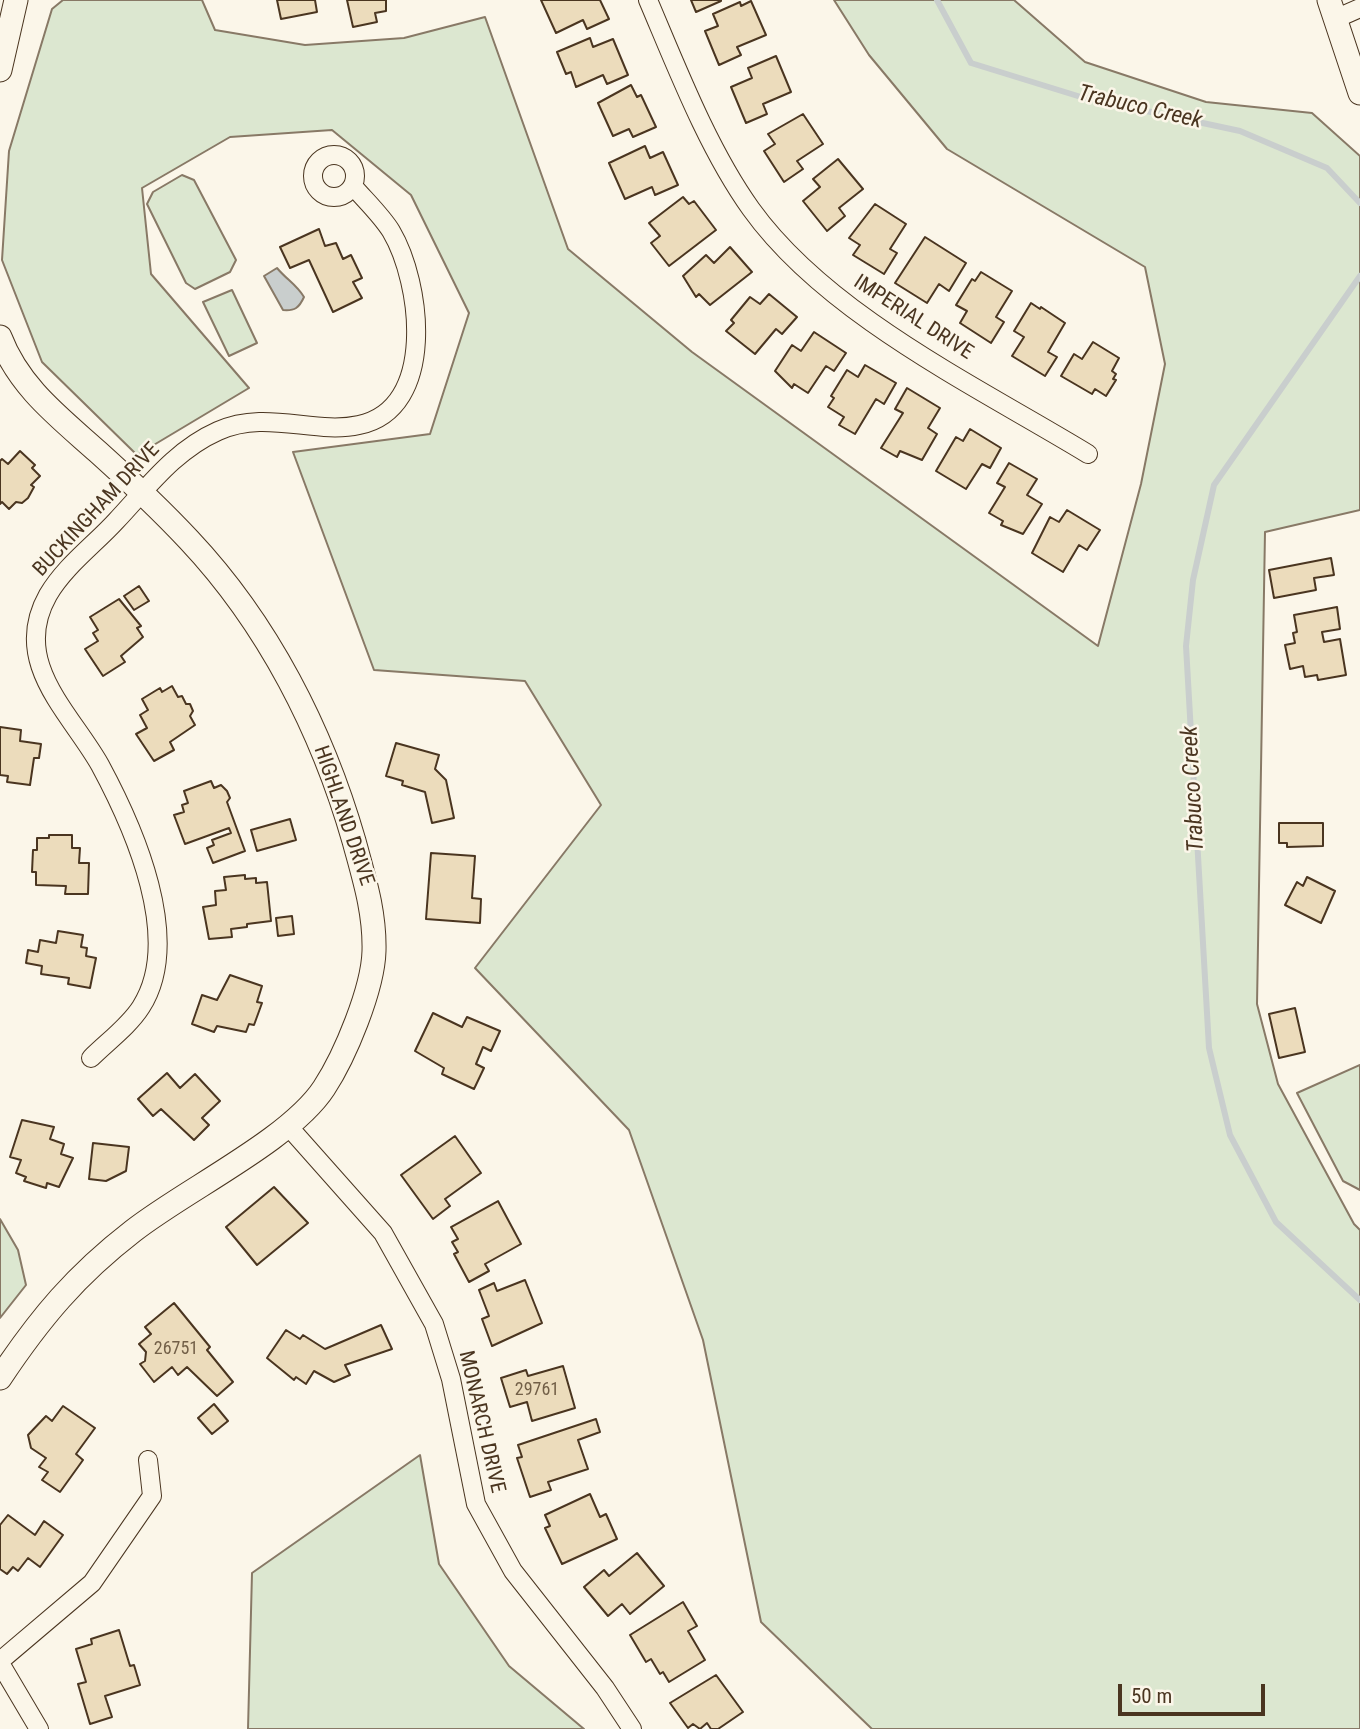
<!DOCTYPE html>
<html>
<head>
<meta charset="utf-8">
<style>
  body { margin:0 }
  #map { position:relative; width:1360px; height:1729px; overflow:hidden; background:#fbf6e9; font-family:"Roboto Condensed",sans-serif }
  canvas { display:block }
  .scale { position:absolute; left:1118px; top:1684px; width:147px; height:32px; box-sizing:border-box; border:4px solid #4a3520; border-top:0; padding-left:9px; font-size:21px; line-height:24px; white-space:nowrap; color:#4a3520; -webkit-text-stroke:5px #fbf6e9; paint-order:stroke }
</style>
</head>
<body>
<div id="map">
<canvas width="1360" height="1729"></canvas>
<div class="scale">50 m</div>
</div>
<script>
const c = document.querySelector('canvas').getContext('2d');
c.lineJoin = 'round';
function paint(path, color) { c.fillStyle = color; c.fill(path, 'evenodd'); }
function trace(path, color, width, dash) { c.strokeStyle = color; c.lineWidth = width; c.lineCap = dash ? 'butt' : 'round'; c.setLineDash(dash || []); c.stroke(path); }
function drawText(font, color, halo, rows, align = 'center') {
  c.font = font + ' "Roboto Condensed",sans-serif'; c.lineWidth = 5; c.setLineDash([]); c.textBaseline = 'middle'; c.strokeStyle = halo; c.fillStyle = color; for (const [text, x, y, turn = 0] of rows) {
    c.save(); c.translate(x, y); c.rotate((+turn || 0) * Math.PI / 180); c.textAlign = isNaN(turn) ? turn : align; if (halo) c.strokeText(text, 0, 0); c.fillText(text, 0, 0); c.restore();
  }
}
const green = new Path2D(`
  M63,0h139l13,30 90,15 99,-7 81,-21 83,232 124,103 406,294 43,-162 24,-120 -20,-97 -198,-118 -78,-94 -35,-55h180l71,62 121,40 106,11 48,43v354l-95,22 -8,472 21,80 76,140 6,6v499h-488l-111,-107 -58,-282 -74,-210 -154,-162 126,-163 -76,-124 -151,-11 -81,-218 137,-18 39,-121 -58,-118 -79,-65 -102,7 -88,51 9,86 98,114 -112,67 -95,-93 -40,-102 7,-109 43,-142z
  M182,175l12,5 42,80 -6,12 -35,17 -9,-6 -39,-79 6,-12z
  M232,290l25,53 -28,13 -26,-54z
  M1360,1065v125l-17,-9 -46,-88z
  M0,1219l18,31 8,35 -26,33z
  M420,1455l19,109 70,102 75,63h-336l4,-156z`);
paint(green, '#dce7d0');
trace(green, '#887966', 2);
const water = new Path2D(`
  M277,268c10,12 19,16 27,29 -5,11 -9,14 -21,13l-19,-34z`);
paint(water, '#c9cecd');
trace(water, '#887966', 2);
trace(new Path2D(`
  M937,0l34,63 110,34 159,34 87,37 33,35
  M1360,276l-146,209 -21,95 -7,66 23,402 21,87 46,87 84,78`), '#c9cecd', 6);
const building = new Path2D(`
  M277,0h38l2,12 -36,7z
  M347,0h39v11l-11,2 2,9 -24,5z
  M541,0h59l9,19 -22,10 -4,-9 -27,13z
  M691,0h30v1l-25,11z
  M751,1l15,34 -29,12 4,8 -22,10 -14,-34 13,-5 -5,-12 27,-12 1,4z
  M590,38l3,9 20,-8 15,36 -21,9 -4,-9 -27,12 -5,-15 -5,2 -9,-22z
  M776,56l15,36 -28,12 4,10 -21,9 -15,-36 21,-9 -4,-10z
  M631,85l6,12 4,-2 15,32 -23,10 -4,-8 -16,7 -15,-33z
  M803,114l20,30 -26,17 6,8 -19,13 -20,-31 11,-7 -7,-10z
  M645,146l5,12 13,-6 15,33 -23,10 -3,-8 -27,12 -16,-36z
  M838,159l25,30 -24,19 6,8 -18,15 -24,-30 17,-14 -7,-8z
  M683,197l6,7 5,-3 22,29 -47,36 -18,-23 9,-7 -11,-13z
  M875,204l31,20 -16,25 7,4 -13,21 -31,-19 7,-10 -11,-7z
  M319,229l6,17 11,-3 7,16 8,-4 11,23 -9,4 9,16 -29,14 -24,-52 -19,8 -10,-21z
  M925,237l41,26 -17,28 -10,-7 -12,19 -32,-20z
  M730,247l22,25 -42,33 -11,-11 -3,3 -13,-21 23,-21 8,8z
  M981,272l31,19 -16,26 8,5 -13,21 -31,-20 7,-12 -11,-6 16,-26 3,2z
  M769,294l28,23 -15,17 -6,-5 -21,25 -29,-23 8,-8 -3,-3 19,-23 10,7z
  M1031,303l9,6 1,-2 24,16 -17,29 9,5 -12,19 -33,-20 12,-19 -10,-6z
  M814,332l32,21 -12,18 -8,-5 -18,27 -14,-9 -2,4 -17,-17 17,-26 9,6z
  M1093,342l26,16 -7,13 4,3 -3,5 3,1 -10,16 -11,-7 -3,5 -31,-18 13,-22 8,5z
  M865,365l31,18 -12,21 -8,-5 -21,35 -16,-9 5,-8 -16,-10 6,-9 -3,-2 16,-26 11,7z
  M907,388l33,20 -12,20 9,6 -15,26 -22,-9 -3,6 -16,-9 22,-35 -8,-4z
  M970,429l31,19 -11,20 -8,-4 -16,25 -30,-18 20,-34 7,4z
  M20,451l15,14 -3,3 8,8 -9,9 3,2 -6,11 -6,5 -6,-1 -7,7 -7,-7 -2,2v-43l2,-2 6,5z
  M1009,463l28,16 -10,16 15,9 -19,30 -22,-9 2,-4 -14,-8 16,-26 -8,-4z
  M1067,510l33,20 -13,20 -8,-5 -16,27 -31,-19 18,-36 9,5z
  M1331,558l3,17 -20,3 2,12 -42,8 -5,-28z
  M139,586l10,15 -15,9 -10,-14z
  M119,599l22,27 -4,2 6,9 -22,19 4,6 -22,14 -18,-27 13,-8 -5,-8 5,-3 -8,-13z
  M1337,607l3,22 -18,3 2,10 16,-3 6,36 -28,5 -1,-5 -12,2 -2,-11 -13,3 -5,-24 10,-2 -2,-10 4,-1 -3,-17z
  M172,686l6,11 4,-1 4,8h4l3,7 -3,5 5,9 -25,17 4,8 -20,11 -18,-27 11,-6 -7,-13 8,-5 -6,-11 18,-11 2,4z
  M0,727l21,3 -1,11 21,3 -2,14h-5l-4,27 -23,-3 1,-6 -8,-1z
  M396,743l43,12 -4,14 11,11 8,38 -22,5 -7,-31 -23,-7 1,-4 -17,-5z
  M211,781l3,7 7,-3 6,6 3,7 -3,4 18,49 -32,12 -6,-15 7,-3 -2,-5 19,-7 -2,-5 -44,16 -11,-29 10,-3 -2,-7 6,-2 -4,-12z
  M290,819l6,21 -39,11 -6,-21z
  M1279,823h44v23l-36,1v-4h-8z
  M49,835h23v13h8l-1,15h10l-1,31h-23l1,-8 -30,-1v-13h-4l1,-22h4v-12h12z
  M431,853l44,3 -3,42 9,1 -1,24 -54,-4z
  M245,875v4l11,-1v5l11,-1 4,39 -24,3v3l-16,2 1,8 -23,2 -6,-32 13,-2 -1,-14 11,-1 -2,-13z
  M1307,877l28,14 -14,32 -36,-18 12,-23 6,4z
  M292,916l2,18 -16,2 -2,-18z
  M58,931l25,4 -2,12 6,1 -1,8 10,2 -6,30 -22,-4 1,-6 -28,-4 1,-8 -16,-3 2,-13 10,2 2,-12 16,3z
  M230,975l32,11 -5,16 5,1 -8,22 -5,-1 -3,8 -29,-6 -3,6 -22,-8 10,-29 15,5z
  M1295,1008l10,44 -26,6 -10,-44z
  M433,1013l29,14 5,-10 33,14 -9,20 -8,-4 -7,17 8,4 -10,21 -32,-15 2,-6 -29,-17z
  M167,1073l13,15 15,-14 25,27 -18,17 7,7 -15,15 -33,-31 -8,7 -15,-17z
  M22,1120l32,7 -4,12 14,5 -3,10 12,4 -14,29 -12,-4 -1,5 -22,-7 2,-4 -10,-4 5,-13 -11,-3z
  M455,1136l26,37 -36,26 5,7 -17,13 -32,-44z
  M93,1143l36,4 -3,24 -20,10 -17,-2z
  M274,1187l34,36 -51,42 -31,-38z
  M498,1201l23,43 -36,20 4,7 -20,11 -15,-28 4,-2 -6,-10 6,-3 -7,-12z
  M525,1280l17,43 -50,23 -10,-27 7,-3 -10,-26 15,-7 3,8z
  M174,1303l36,44 -3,3 26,32 -16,14 -30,-29 -9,8 -6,-8 -18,15 -14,-18 5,-3 1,-9 -7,-8 12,-10 -6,-7z
  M381,1325l11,24 -47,16 5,10 -16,7 -20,-11 -8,13 -10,-7 -2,3 -27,-22 19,-28 14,9 3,-4 22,14z
  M563,1366l12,42 -43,13 -5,-19 -17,5 -9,-29 25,-8 2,6z
  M214,1404l14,17 -16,13 -14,-16z
  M63,1406l32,22 -19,26 7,6 -23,32 -18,-12 6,-8 -9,-5 7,-9 -15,-10 -3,-13 18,-19 6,5z
  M596,1419l4,13 -22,8 10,29 -40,13 3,8 -21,7 -13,-39 5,-1 -4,-12z
  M590,1494l10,23 6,-3 11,25 -55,25 -17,-36 5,-2 -5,-11z
  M8,1515l27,20 9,-14 19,14 -23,32 -12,-9 -10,13 -5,-4 -6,7 -7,-5v-44z
  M637,1553l27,33 -34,28 -8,-10 -14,12 -24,-29 20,-17 5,6z
  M683,1602l14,24 -9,5 17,29 -36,22 -6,-10 -3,2 -9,-15 -5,3 -16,-27z
  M119,1630l11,36 4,-1 6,20 -35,11 7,21 -22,7 -12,-40 8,-2 -10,-33 16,-5 -1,-5z
  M716,1675l27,37 -25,17h-7l-4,-6 -7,6 -7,-5 -5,4 -18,-25z`);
paint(building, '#ecdcbc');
trace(building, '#4a3520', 2);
const minor = new Path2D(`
  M648,0c29,68 60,149 103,209 76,106 227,178 337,245
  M1335,19l25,-11
  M313 176a21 21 0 1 1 42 0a21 21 0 1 1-42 0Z
  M91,1058c16,-16 38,-32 50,-51 43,-67 -7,-179 -41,-242 -30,-53 -90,-103 -52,-170 17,-29 46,-50 68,-74 32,-34 59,-71 102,-90 48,-22 96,4 141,-6 78,-16 63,-142 32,-194 -10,-16 -26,-31 -38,-45
  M288,1126l95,107 51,91 17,55 25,125 37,67 92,117 27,41
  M0,1661l92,-78 60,-87 -4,-36
  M0,1663l39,66`);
const tertiary = new Path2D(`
  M1329,0l31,93
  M0,70l16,-70
  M0,337c19,50 59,80 98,115 31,28 62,57 91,88 79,84 133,190 165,301 10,37 21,71 20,110 -1,38 -29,105 -50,137 -34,52 -139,102 -191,143 -57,44 -93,87 -133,147`);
trace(minor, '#4a3520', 20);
trace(tertiary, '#4a3520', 25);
trace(minor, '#fbf6e9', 18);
trace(tertiary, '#fbf6e9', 23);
drawText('18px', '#725f47', null, [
  ["26751",176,1349],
  ["29761",537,1390]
]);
drawText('21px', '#4a3520', '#fbf6e9', [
  ["IMPERIAL DRIVE",913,318,33],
  ["BUCKINGHAM DRIVE",97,510,-47],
  ["HIGHLAND DRIVE",343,816,71],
  ["MONARCH DRIVE",481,1422,77]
]);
drawText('italic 23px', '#4a3520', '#fbf6e9', [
  ["Trabuco Creek",1140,108,13],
  ["Trabuco Creek",1194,789,-93]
]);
</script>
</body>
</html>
